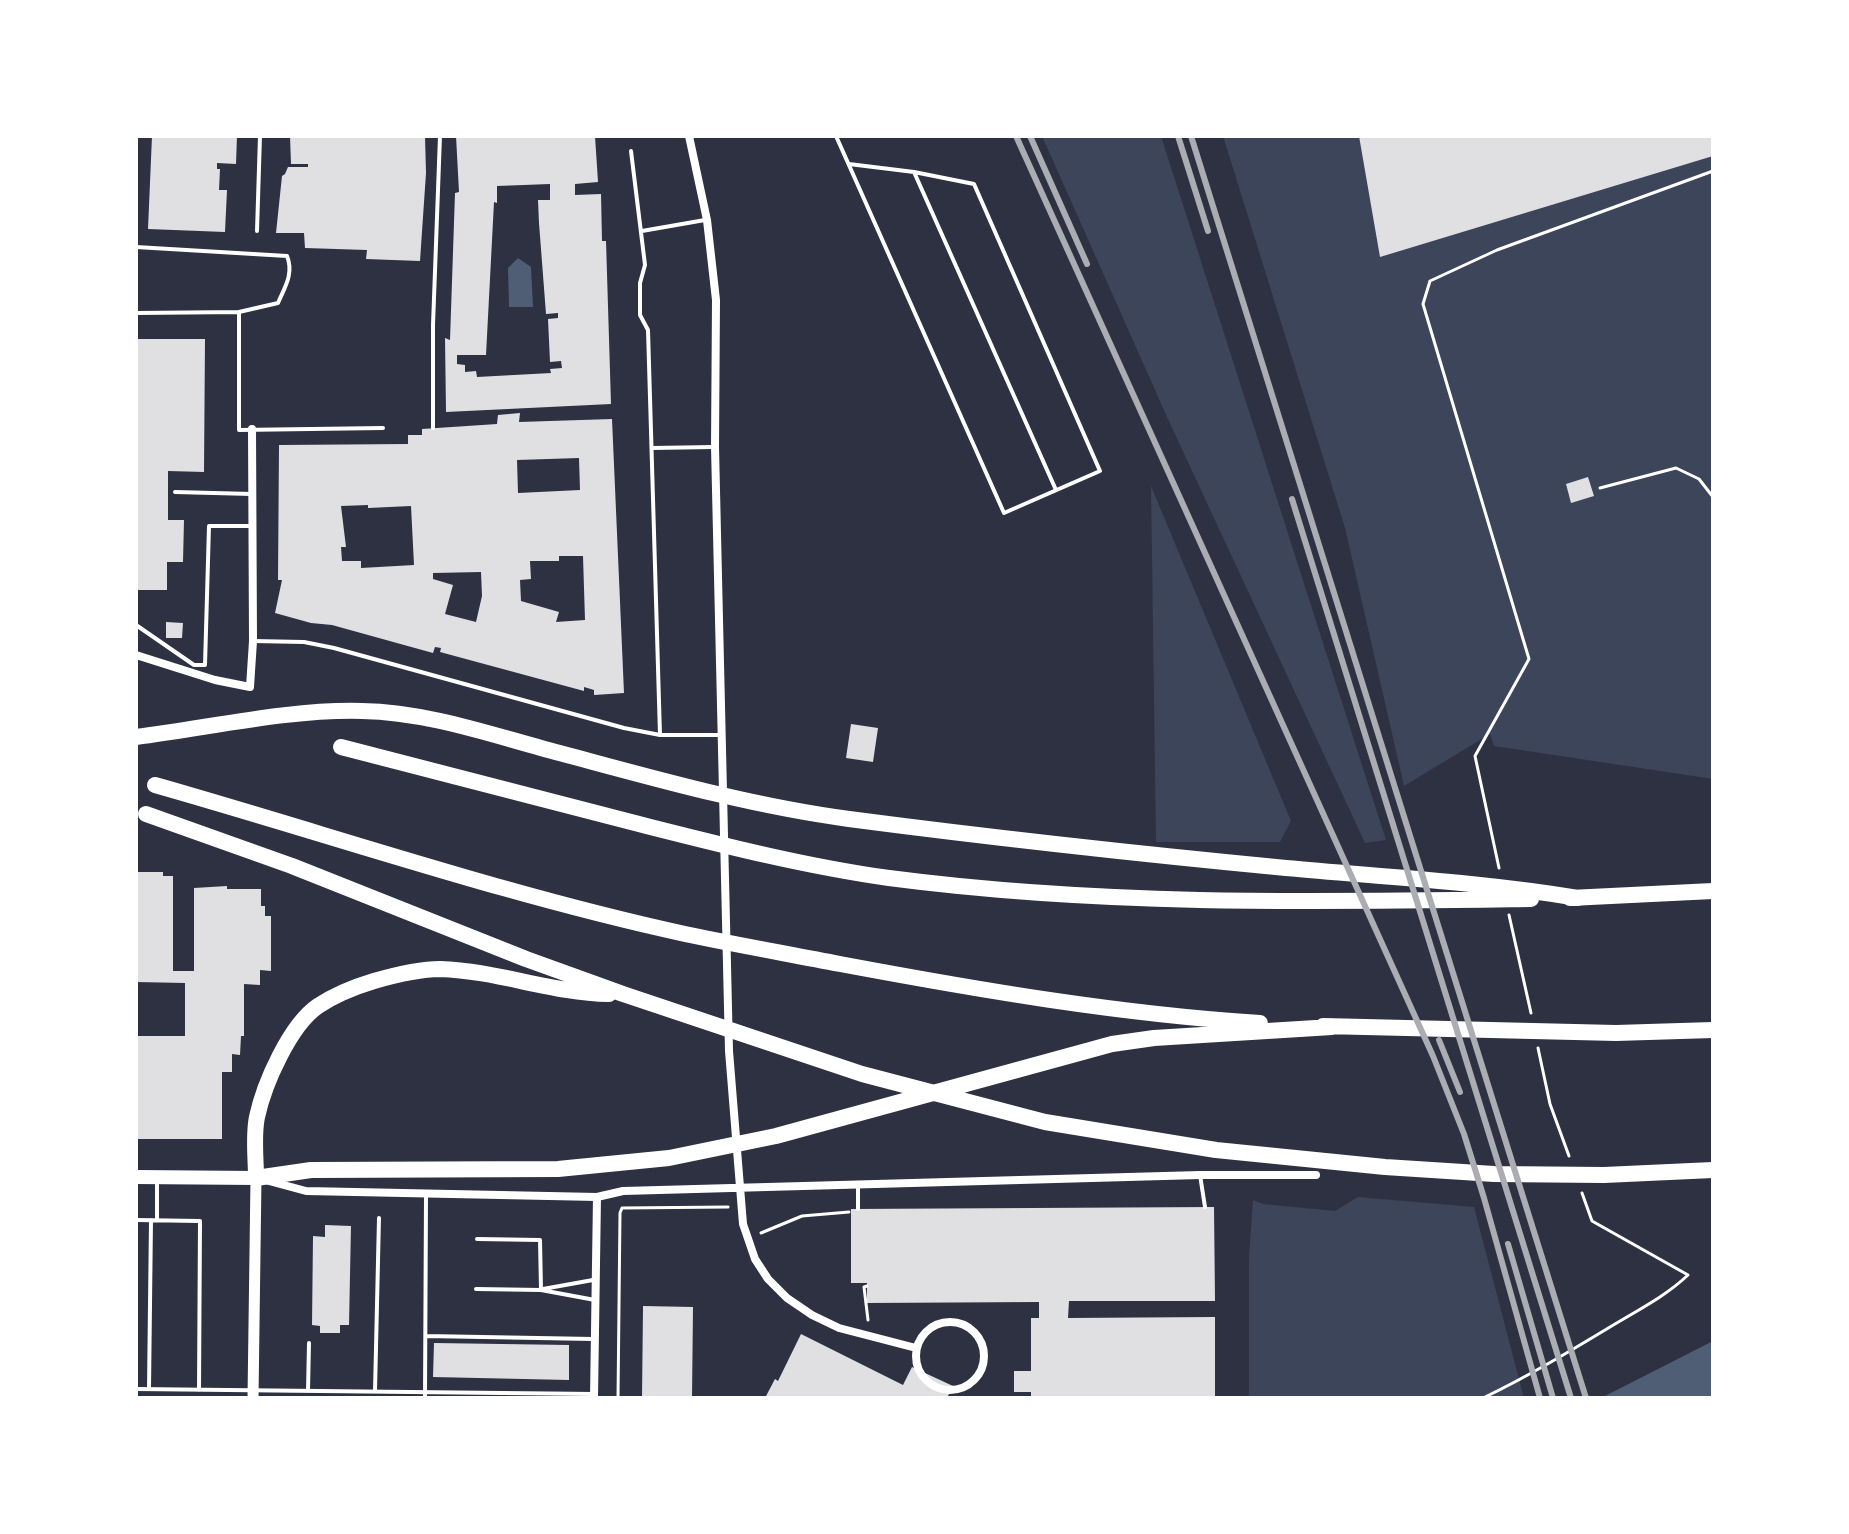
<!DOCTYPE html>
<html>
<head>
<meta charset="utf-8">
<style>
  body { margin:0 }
  #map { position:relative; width:1849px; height:1534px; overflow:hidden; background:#2d3142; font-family:Ubuntu,sans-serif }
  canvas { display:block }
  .frame { position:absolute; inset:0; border:138px solid #fff; pointer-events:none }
</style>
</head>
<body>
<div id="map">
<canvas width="1849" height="1534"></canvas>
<div class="frame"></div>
</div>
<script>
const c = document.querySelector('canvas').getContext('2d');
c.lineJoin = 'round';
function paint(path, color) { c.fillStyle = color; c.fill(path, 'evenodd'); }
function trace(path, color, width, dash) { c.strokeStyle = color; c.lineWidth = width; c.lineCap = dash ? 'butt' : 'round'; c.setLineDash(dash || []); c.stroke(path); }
paint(new Path2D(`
  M1042,136h119l225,704 -21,3 -198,-426z
  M1223,136h136l354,12v631l-219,-33 -4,-12 -86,52 -59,-258z
  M1151,486l140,335 -11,21h-124z
  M1358,1197l116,10 50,191h-275v-141l4,-57 10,4 72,7z`), '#3c4559');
paint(new Path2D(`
  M518,258l13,9 2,40h-24l-1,-39z
  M1713,1340v58h-112l112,-57z`), '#4f5d75');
paint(new Path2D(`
  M152,136h85l-1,28 -19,-1v6h3l-1,21h8l-2,42 -77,-3z
  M290,136h135l1,37 -6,88 -54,-2 1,-9 -62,-2 -1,-15h-28l6,-57 3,-2 3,-7h20v-3h-17z
  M456,136h139l3,46 -23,2v11l26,-1 1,47h4l5,163 -165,8 -1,-74 5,2 5,-147 4,-1zM550,184v16h-12l1,23 7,91 12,-1v5l-10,1 2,43 11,-1 1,7 -12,1 1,4 -74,4 -1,-6 -11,1v-7l-8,-1v-9h29l8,-153 3,1v-17z
  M1359,136h354v20l-333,101z
  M136,339h69l-1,133 -36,-1v49h16l-1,42h-16v28h-31z
  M520,413l-1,9 93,-3 12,274 -30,2v-5l-10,-3v4l-144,-39 1,-4 -6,-1 -2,6 -101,-28 -21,-2 -36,-10 7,-33h-4l1,-135 129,-1v-9h14v-6l75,-5 1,-9zM579,458l1,32 -62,3 -1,-33zM368,505v3l43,-2 3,59 -53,3v-7h-19l-1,-14h5l-5,-41zM559,556h24l2,64 -29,2 3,-10 -38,-11 -1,-21 11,-1 -1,-18h29zM481,572l1,24 -6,26 -31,-8 8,-29 -20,-6v-6z
  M1588,477l6,19 -23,7 -5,-19z
  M166,622l17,1 -1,15h-16z
  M851,724l27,4 -5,34 -27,-4z
  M136,872h27v4h10v95h21v-83l33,-2v3h34v17h4v10h6v55l-11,-1v15l-16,-1v52h-3l-1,19 -8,-1v18h-10v67h-86v-103h49v-53l-49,-1z
  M1214,1207l1,94h-146l-1,17 147,-1v81h-184v-6h-17v-21h17v-53h8v-16l-172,1v-20h-16v-74z
  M325,1225l26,1 -2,99h-9v8h-20v-7l-8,-1 1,-89 12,1z
  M643,1306l50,1 -1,91h-50z
  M801,1334l102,51 9,-18 41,19 -6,12h-182l10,-19 3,2z
  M434,1343l135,2v35l-136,-3z`), '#e0e0e3');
trace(new Path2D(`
  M1600,488l76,-20 23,11 14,18
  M1499,868l-24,-112 54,-97 -106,-355 7,-23 67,-31 216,-79
  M1509,915l22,98
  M1538,1048l12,56 19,52
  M761,1233l41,-17 47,-4
  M867,1286l-3,1 4,33
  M618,1398l2,-185 2,-5 106,-1
  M1483,1398c46,-22 89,-48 132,-74 25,-15 52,-29 73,-49l-96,-54 -10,-28`), '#fff', 3);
trace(new Path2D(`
  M836,136l168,377 96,-42 -126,-287 -60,-12
  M631,151l14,114 -5,18v32l8,15 12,405
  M849,164l65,8 142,318
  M257,231l3,-95
  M642,231l63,-11
  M136,247l151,9c7,17 -2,31 -9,47l-39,9
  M136,313l103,-1v118l144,-2
  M433,428v-103l7,-189
  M652,448l61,-1
  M175,492l77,2
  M136,625l58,40h11l4,-139h41
  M253,641l51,1 30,6 290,80 36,7h61
  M1200,1175l5,32
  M157,1180v40
  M858,1186v23
  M136,1220l64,1 -1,169
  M477,1239l63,1 1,50
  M476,1289l65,1 54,10
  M543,1289l50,-9
  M426,1336l167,3
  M136,1389l458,5
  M149,1389l2,-169
  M308,1391l1,-48
  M375,1391l4,-173
  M425,1398l1,-202`), '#fff', 4);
trace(new Path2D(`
  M689,136l18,84 9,80 -1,147 14,604 14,173 12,35 13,20 19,19 25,17 27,13 77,20
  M136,655l79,25 35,7 3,-46 -1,-212
  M269,1181l37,10 291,6 26,-6 577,-16h116
  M916 1356a34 34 0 1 1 68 0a34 34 0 1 1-68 0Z
  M594,1398l3,-201`), '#fff', 8);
trace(new Path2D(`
  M253,1398l3,-220`), '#fff', 11);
trace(new Path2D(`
  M136,1177l120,1`), '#fff', 14);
trace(new Path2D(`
  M136,737c73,-9 153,-28 226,-26 61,1 121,21 179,37 102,27 203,57 308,71 145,19 291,35 437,49 98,9 195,14 292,30
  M341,747c98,25 196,51 294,76 83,21 168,43 254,55 213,28 427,24 642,21
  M155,785c176,50 351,110 530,149 52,11 104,20 155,30 139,26 279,50 420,59
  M146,814l146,52 234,93 97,35 239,80 183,48 171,28 169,17 109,7 110,1 109,-5
  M1570,898l143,-7
  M609,994c-57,-1 -111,-23 -169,-25 -22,0 -45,6 -66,12 -20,6 -38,13 -56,25 -28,19 -54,78 -61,111 -4,19 -1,41 -1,61l55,-8 247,-1 111,-11 107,-22 336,-92 42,-6 178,-11
  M1323,1026l293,7 97,-3`), '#fff', 16);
trace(new Path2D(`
  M1016,136l417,920 31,78 20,64 56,200
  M1030,136l57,128
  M1178,136l30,95
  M1191,136l395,1262
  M1292,499l279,899
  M1439,1040l21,52
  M1508,1244l45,154`), '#abadb3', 6);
</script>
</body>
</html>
